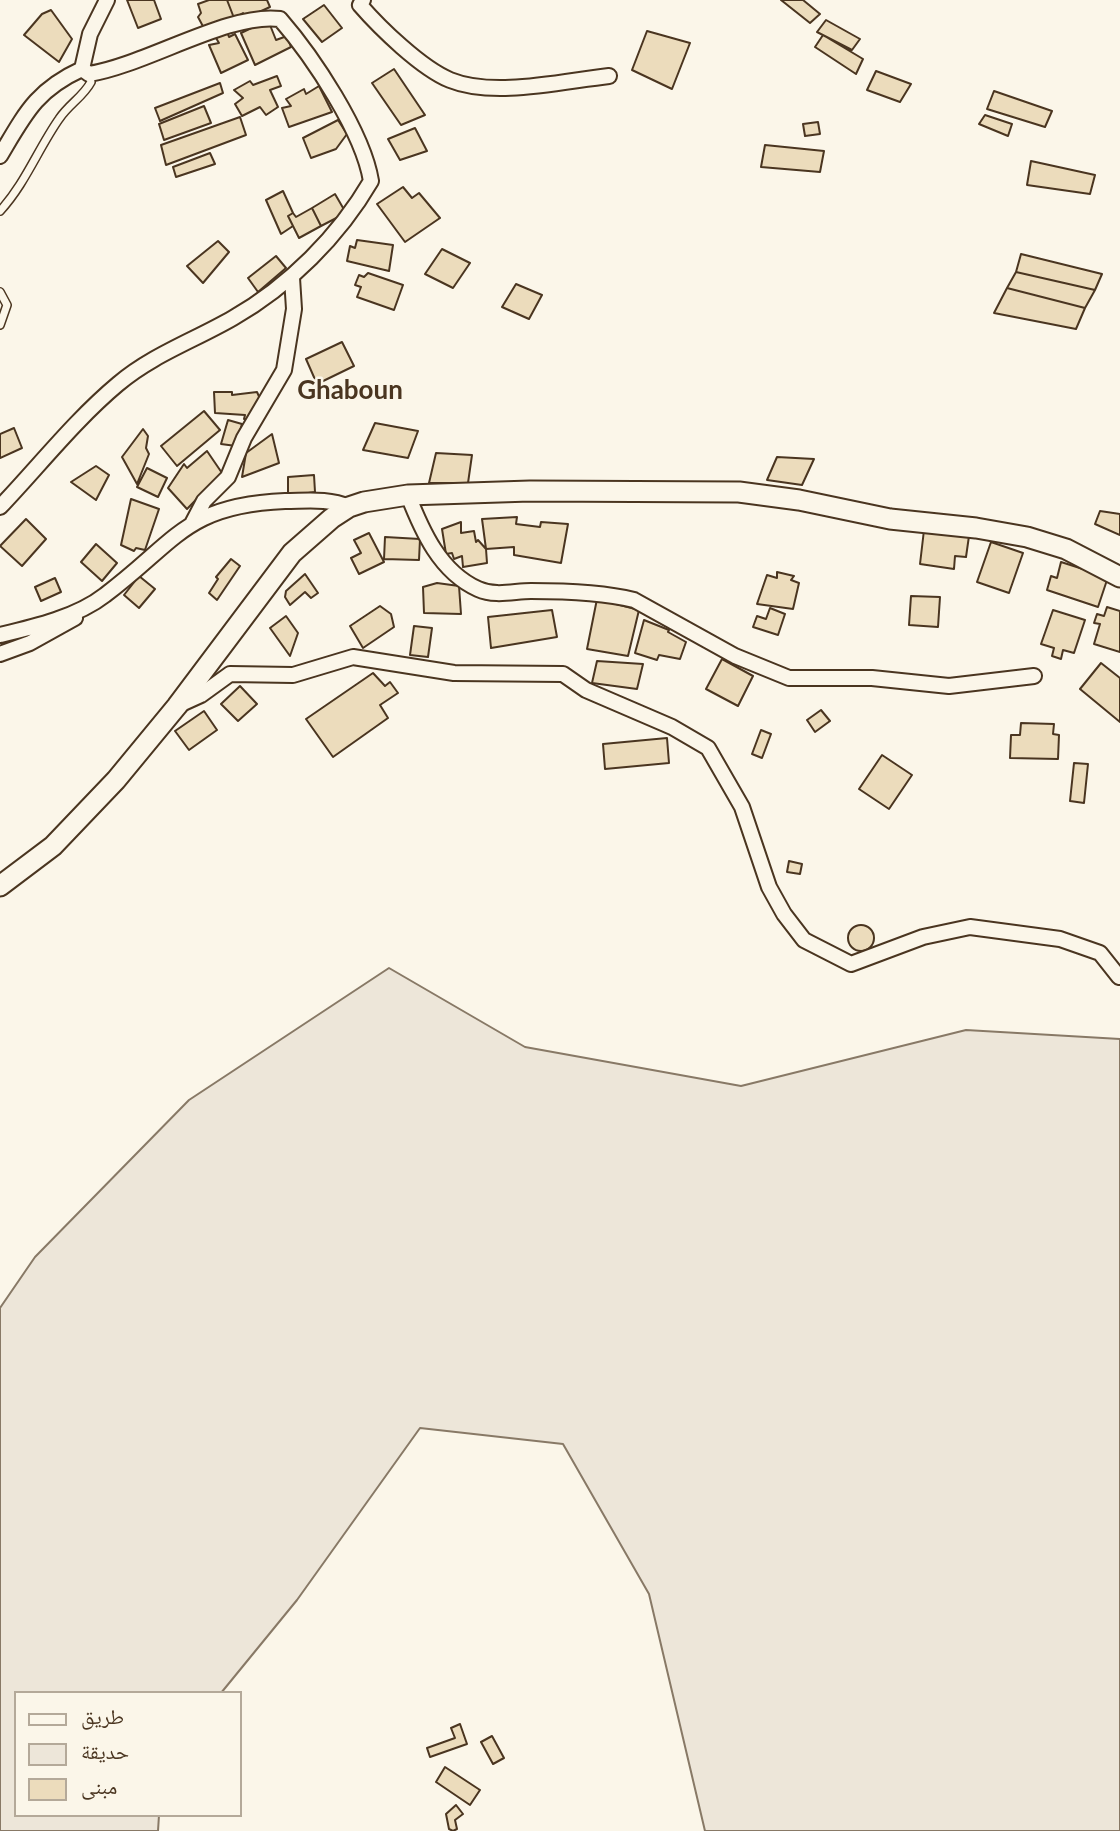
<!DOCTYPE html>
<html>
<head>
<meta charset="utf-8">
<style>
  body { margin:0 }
  #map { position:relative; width:1120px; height:1831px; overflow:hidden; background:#fbf6e9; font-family:Lato,"Noto Naskh Arabic",sans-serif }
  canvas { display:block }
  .legend { position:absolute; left:14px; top:1691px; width:228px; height:126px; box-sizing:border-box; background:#fbf6e9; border:2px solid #b4a999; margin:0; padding:9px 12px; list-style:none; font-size:21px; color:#4a3520 }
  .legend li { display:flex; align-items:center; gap:14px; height:35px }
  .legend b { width:35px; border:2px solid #b4a999 }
</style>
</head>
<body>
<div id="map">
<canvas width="1120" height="1831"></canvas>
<ul class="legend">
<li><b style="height:9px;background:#fbf6e9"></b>طريق</li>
<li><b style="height:19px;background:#ede6d9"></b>حديقة</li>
<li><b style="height:19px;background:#ecdcbc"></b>مبنى</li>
</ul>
</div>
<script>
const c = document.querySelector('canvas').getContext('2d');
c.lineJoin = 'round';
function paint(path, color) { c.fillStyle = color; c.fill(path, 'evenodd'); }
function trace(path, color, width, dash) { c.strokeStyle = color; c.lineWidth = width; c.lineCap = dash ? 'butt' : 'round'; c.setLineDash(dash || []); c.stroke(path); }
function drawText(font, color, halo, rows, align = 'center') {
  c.font = font + ' Lato,sans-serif'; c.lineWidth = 5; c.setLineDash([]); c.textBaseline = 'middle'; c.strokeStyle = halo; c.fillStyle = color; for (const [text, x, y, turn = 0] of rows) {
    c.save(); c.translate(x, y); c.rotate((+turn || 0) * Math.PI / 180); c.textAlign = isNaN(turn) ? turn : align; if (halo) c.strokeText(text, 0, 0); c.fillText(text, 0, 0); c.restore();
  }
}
const green = new Path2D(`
  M389,968l136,79 216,39 225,-56 154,9v792h-415l-56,-237 -86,-150 -143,-16 -123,172 -76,93h-205v122h143l-1,16h-158v-523l35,-51 154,-157z`);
paint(green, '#ede6d9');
trace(green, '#887966', 2);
const building = new Path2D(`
  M127,0h27l7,19 -23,9z
  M209,0h18l7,18 -28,14 -8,-15 3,-4 -3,-9z
  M227,0h40l3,7 -24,11 -3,-5 -9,5z
  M781,0h22l17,14 -10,9z
  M324,5l18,23 -20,14 -19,-23z
  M51,10l21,29 -13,23 -35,-27 18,-21z
  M268,20l8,20 11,-4 4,11 -36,18 -14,-32z
  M826,20l34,19 -8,11 -35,-18z
  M647,31l43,12 -18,46 -40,-19z
  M227,32l2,5 6,-3 13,26 -27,13 -12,-28 10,-2 -3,-5z
  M823,35l40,24 -7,15 -41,-27z
  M394,69l31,46 -24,10 -29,-42z
  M876,71l35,13 -11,18 -33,-12z
  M277,76l4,10 -11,4 8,17 -12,8 -6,-8 -18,9 -7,-12 8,-6 -9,-8 16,-9 3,4z
  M220,83l3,10 -63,28 -5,-13z
  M319,86l13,26 -43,15 -7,-19 9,-2 -5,-7 18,-10 2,5z
  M994,91l58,20 -7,16 -58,-18z
  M204,106l7,17 -47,17 -5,-16z
  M985,115l27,9 -4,12 -29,-12z
  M240,117l6,18 -80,30 -5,-20z
  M338,120l9,14 -11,15 -25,9 -8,-20z
  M818,122l2,12 -15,2 -2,-12z
  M415,128l12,23 -27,9 -12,-21z
  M765,145l59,6 -4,21 -59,-5z
  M210,153l5,11 -39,13 -3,-10z
  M1031,161l64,14 -5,19 -63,-9z
  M403,187l9,11 7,-5 21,25 -35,24 -28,-38z
  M283,191l10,22 -5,3 5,10 -12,8 -15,-34z
  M335,194l11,19 -25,13 -9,-18z
  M312,208l9,18 -22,12 -11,-22 5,-3 3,4z
  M357,240l36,5 -4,26 -42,-10 3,-15 5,2z
  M218,241l11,11 -26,31 -16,-17z
  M442,249l28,14 -17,25 -28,-14z
  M1021,254l81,20 -7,16 -79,-18z
  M276,256l10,12 -28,24 -10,-14z
  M1016,272l79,18 -10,18 -78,-20z
  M368,273l35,12 -9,25 -37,-13 4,-10 -6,-2 4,-10 5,2z
  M516,284l26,11 -13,24 -27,-12z
  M1007,288l78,20 -9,21 -82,-16z
  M342,342l12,24 -37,18 -11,-25z
  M214,392h18v3l25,-3 4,9 -10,20 -7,-2 1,-4 -30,-2z
  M204,411l16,19 -43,36 -16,-20z
  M228,420l14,4 -6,22 -15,-2z
  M375,423l43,8 -10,27 -45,-8z
  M14,428l8,20 -22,10v-24z
  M143,429l5,7 -2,12 3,6 -12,30 -15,-27z
  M272,434l7,29 -37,14 4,-24z
  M207,451l15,22 -35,36 -19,-21 16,-24 3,4z
  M436,453l36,2 -4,28h-39z
  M777,457l37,2 -12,26 -35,-5z
  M96,466l13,9 -13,25 -25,-18z
  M147,468l20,10 -9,19 -21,-10z
  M314,475l1,17 -27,4v-19z
  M131,499l28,10 -14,41 -9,-2 -2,3 -13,-6z
  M1100,511l20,3v21l-25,-11z
  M517,517l-1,7 24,3 1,-5 27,2 -7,39 -47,-8v-8l-28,2 -4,-30z
  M26,519l20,20 -24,27 -22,-20z
  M461,522v11l13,-2 2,11 2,-2 8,9 1,14 -24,4 -1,-11 -8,3 -2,-6 -6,1 -4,-25z
  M924,530l45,6 -3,21 -11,-1 -1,13 -34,-5z
  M369,533l15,29 -25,12 -8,-16 10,-5 -7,-13z
  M385,537l35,2 -1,21 -35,-1z
  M991,542l32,11 -14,40 -32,-11z
  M96,544l21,19 -15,18 -21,-19z
  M231,559l9,7 -23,34 -8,-7 9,-14 -2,-2z
  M1061,562l47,15 -10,30 -51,-17 4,-14 6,2z
  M777,572l17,4 -3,4 8,3 -6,26 -36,-5 10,-29 10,3z
  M305,574l13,19 -7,5 -6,-6 -15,13 -5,-8 1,-6z
  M139,576l16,13 -16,19 -15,-13z
  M55,578l6,14 -20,9 -6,-14z
  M437,583l22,3 2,28 -37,-1 -1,-26z
  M911,596l29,1 -2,30 -29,-2z
  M597,599l42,11 -11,46 -41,-7z
  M380,606l11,8 3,13 -31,21 -13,-22z
  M1107,607l13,4v41l-26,-8 6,-20 -6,-1 3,-9 7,2z
  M770,608l15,6 -7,21 -25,-8 4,-11 9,3z
  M552,610l5,27 -66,11 -3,-31z
  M1053,610l32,10 -11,33 -11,-3 -2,9 -9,-3 2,-8 -13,-4z
  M286,616l12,17 -8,23 -20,-28z
  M644,620l25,10 -1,2 18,10 -6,17 -21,-4 -2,5 -22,-7z
  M414,626l18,2 -4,29 -18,-2z
  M722,659l31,17 -15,30 -32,-17z
  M597,661l46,3 -6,25 -45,-6z
  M1101,663l19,15v44l-40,-33z
  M373,673l12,13 5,-4 8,11 -18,12 8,13 -55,39 -27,-38z
  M240,686l17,18 -19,17 -17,-17z
  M821,710l9,11 -15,11 -8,-12z
  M204,711l13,19 -28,20 -14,-19z
  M1021,723l33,1 -1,10 6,1 -1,24 -48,-1 1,-23h9z
  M761,730l10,4 -9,24 -10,-4z
  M667,738l2,25 -64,6 -2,-25z
  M882,755l30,20 -23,34 -30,-20z
  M1074,763l14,1 -4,39 -14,-2z
  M789,861l13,3 -2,10 -13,-2z
  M848 938a13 13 0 1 1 26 0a13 13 0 1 1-26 0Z
  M460,1724l7,20 -37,13 -3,-9 28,-10 -4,-10z
  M492,1736l12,22 -11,6 -12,-22z
  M445,1767l35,23 -10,15 -34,-23z
  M456,1805l7,9 -8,6 2,9 -4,2 -4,-2 -3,-15z`);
paint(building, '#ecdcbc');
trace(building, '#4a3520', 2);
const lane = new Path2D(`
  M0,211c25,-27 38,-62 59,-92 10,-15 24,-22 32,-37l-2,-8
  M0,292l7,13 -7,20`);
const street = new Path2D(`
  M363,0l-3,5c20,23 61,63 90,75 44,18 113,1 159,-4
  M0,156c25,-42 36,-66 82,-87
  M408,495c14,36 32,77 70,94 18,8 36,2 53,2 33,0 71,1 103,9l101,56 54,22h83l77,8 85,-10
  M0,507c39,-41 75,-87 118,-123 34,-29 77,-44 115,-66 56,-32 106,-82 138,-137 -8,-49 -58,-124 -91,-162 -51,-7 -134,46 -191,55l-7,-5 8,-35 17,-34
  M193,522l11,-21 24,-24 16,-39 40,-68 10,-61 -2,-31
  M0,635c34,-8 77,-18 105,-40 71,-53 80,-90 180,-94 22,0 43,-3 64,6
  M0,654l30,-11 45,-25
  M179,705l22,-10 29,-21 63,1 60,-18 101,16 109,1 23,16 86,37 36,21 34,59 27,80 15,27 20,26 47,24 72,-27 47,-10 90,12 40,14 19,24`);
const secondary = new Path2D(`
  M0,886l53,-40 63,-66 61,-74 115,-153 40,-35 17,-11 15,-5 44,-7 122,-4 209,1 60,8 91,19 86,9 51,9 39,12 54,28`);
trace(lane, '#4a3520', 10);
trace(street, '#4a3520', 18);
trace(secondary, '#4a3520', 23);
trace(lane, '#fbf6e9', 7);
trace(street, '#fbf6e9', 14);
trace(secondary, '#fbf6e9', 19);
drawText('bold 26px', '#4a3520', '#fbf6e9', [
  ["Ghaboun",350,391]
]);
</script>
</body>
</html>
